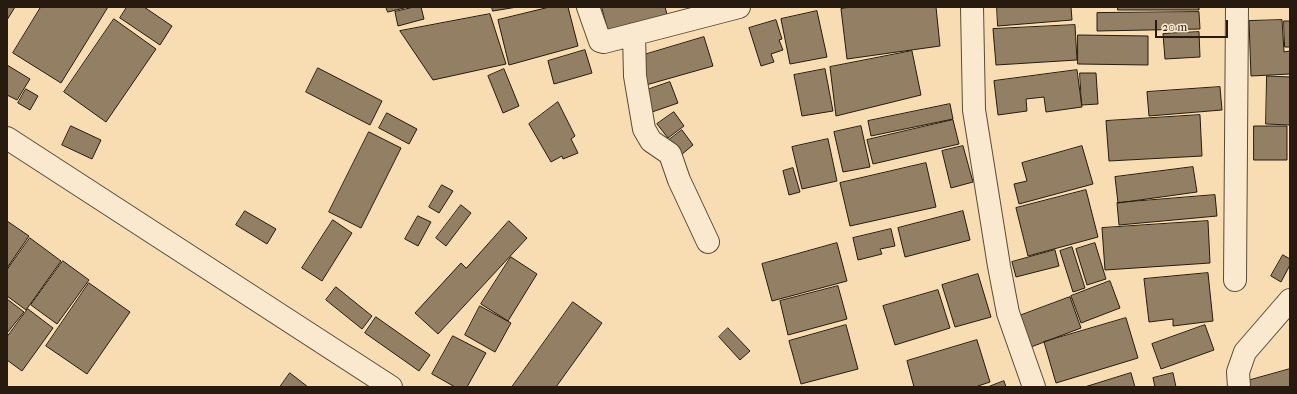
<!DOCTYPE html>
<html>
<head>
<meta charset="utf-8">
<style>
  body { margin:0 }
  #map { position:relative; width:1297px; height:394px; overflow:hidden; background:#f8ddb3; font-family:"IM FELL French Canon",serif }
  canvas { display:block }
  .frame { position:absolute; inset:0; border:8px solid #261b0e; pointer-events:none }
  .scale { position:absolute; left:1155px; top:20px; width:73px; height:18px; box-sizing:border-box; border:2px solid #261b0e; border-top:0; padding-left:5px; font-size:12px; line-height:14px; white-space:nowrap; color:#261b0e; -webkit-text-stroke:3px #fae9ce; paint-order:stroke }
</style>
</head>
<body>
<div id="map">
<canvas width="1297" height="394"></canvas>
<div class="frame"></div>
<div class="scale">20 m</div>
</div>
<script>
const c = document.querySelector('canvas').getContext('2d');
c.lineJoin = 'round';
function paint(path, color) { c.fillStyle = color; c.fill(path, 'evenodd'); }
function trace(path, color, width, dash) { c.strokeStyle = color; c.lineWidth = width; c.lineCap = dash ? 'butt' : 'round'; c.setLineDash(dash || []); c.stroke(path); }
const building = new Path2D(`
  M7,7h8l-8,13z
  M41,7h67l-47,76 -48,-30z
  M127,7h17l28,19 -12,19 -40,-27z
  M386,7h22l-20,5z
  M414,7h7l3,12 -26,7 -3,-14z
  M492,7h25l-24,4z
  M550,7h18l10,39 -69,19 -11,-45z
  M602,7h63l3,11 -59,15z
  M850,7h86l4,39 -93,13 -6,-50z
  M997,7h74l1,13 -74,6z
  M1118,7h81v3h-81z
  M817,11l10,46 -37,7 -9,-45z
  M1199,12l1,17 -103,2v-18z
  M490,14l16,50 -73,16 -33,-49z
  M114,19l42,30 -50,73 -42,-30z
  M776,20l6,19 -3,1 4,10 -12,4 3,8 -13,4 -12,-38z
  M1282,20l2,32 6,-1v23l-39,2 -2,-55z
  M1284,21h6v26h-5z
  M1075,25l2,35 -81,5 -3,-36z
  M1199,32l1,25 -35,2 -2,-25z
  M1078,35l70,1v29l-70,-1z
  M704,37l9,29 -67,19 -9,-28z
  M585,50l7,23 -38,11 -6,-23z
  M912,51l9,44 -85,21 -6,-49z
  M7,65l23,14 -13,21 -10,-5z
  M318,68l64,33 -12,24 -64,-33z
  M504,69l15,37 -16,7 -15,-37z
  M825,69l8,42 -31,5 -8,-41z
  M1077,70l5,37 -36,5 -2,-15 -18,2 1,12 -29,4 -4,-34z
  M1080,73h16l2,31 -16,1z
  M1267,76l23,1v48l-24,-1z
  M670,82l8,21 -26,9 -8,-21z
  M1220,87l2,23 -73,6 -2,-24z
  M26,89l12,7 -8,14 -12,-7z
  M558,102l17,34 -4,3 7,14 -15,6 -1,-3 -11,6 -22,-38z
  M950,104l3,15 -82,17 -3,-15z
  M674,112l10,14 -16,12 -11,-14z
  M387,113l30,16 -8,15 -30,-16z
  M1200,115l2,41 -93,5 -3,-40z
  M953,120l6,24 -86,20 -6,-24z
  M71,126l30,14 -9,19 -30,-14z
  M861,126l9,41 -27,5 -9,-40z
  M1254,126h33v34h-33z
  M682,130l11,15 -12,10 -12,-15z
  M369,132l32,16 -40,80 -32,-16z
  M828,139l9,42 -35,8 -10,-42z
  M963,146l10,36 -22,6 -9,-37z
  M1082,146l11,38 -74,20 -5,-20 13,-3 -5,-18z
  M926,163l10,44 -86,19 -10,-43z
  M1193,167l4,25 -79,11 -3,-26z
  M793,168l7,24 -11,3 -6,-24z
  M442,185l11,6 -14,22 -10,-6z
  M1086,190l12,47 -70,19 -12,-48z
  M1215,195l2,21 -98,9 -2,-22z
  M461,205l10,8 -25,33 -10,-8z
  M245,211l31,18 -9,15 -31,-19z
  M963,211l7,29 -65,17 -7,-29z
  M418,216l13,6 -13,24 -13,-7z
  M333,220l19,13 -30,48 -20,-13z
  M7,221l22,15 -22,32z
  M509,221l18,17 -89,96 -23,-21 46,-50 5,5z
  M1208,221l2,42 -105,7 -3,-42z
  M891,229l4,17 -15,3 2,5 -24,6 -5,-22z
  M30,238l31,23 -35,49 -19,-14v-26z
  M837,243l10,38 -75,20 -10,-37z
  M1095,243l11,36 -19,6 -11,-36z
  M1072,247l13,41 -12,4 -13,-41z
  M1055,250l4,16 -43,11 -4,-15z
  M1283,255l7,4v6l-9,17 -10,-6z
  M511,257l26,17 -29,47 -27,-17z
  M63,261l26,19 -32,44 -26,-19z
  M1208,273l5,48 -40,5v-7l-24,3 -5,-43z
  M978,274l13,43 -36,10 -13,-42z
  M1110,281l10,27 -39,15 -10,-27z
  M89,283l41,29 -43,62 -41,-28z
  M838,286l9,33 -59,16 -8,-34z
  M336,287l36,29 -10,13 -36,-29z
  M938,290l12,38 -55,17 -12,-39z
  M1070,297l11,31 -50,19 -12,-31z
  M7,299l17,13 -17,21z
  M573,302l29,21 -46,64h-44z
  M480,306l31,17 -16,29 -30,-17z
  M28,309l25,19 -31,43 -15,-11v-23z
  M376,317l54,38 -11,16 -54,-38z
  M1126,318l12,40 -82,25 -12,-41z
  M846,325l12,44 -57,15 -12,-43z
  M1205,325l9,25 -53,19 -9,-25z
  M728,328l22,23 -10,9 -21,-23z
  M453,336l33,17 -19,34h-12l-23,-13z
  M977,340l13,42 -15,5h-61l-7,-26z
  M1290,369v18h-41l-2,-6z
  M290,373l18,14h-28z
  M1131,373l4,14h-50z
  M1173,373l3,14h-21l-2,-9z
  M1004,381l2,6h-18z`);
paint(building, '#938064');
trace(building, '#261b0e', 1);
const minor = new Path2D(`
  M588,7l12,34 4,1 135,-35
  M972,7l2,103 25,156 9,47 26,74
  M634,34l1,42 9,53 7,12 19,13 9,26 29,62
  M7,138l384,249
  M1235,280l2,-273
  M1239,387l-1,-15 7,-20 45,-52`);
trace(minor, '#5a4c37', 24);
trace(minor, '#fae9ce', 22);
</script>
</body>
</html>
